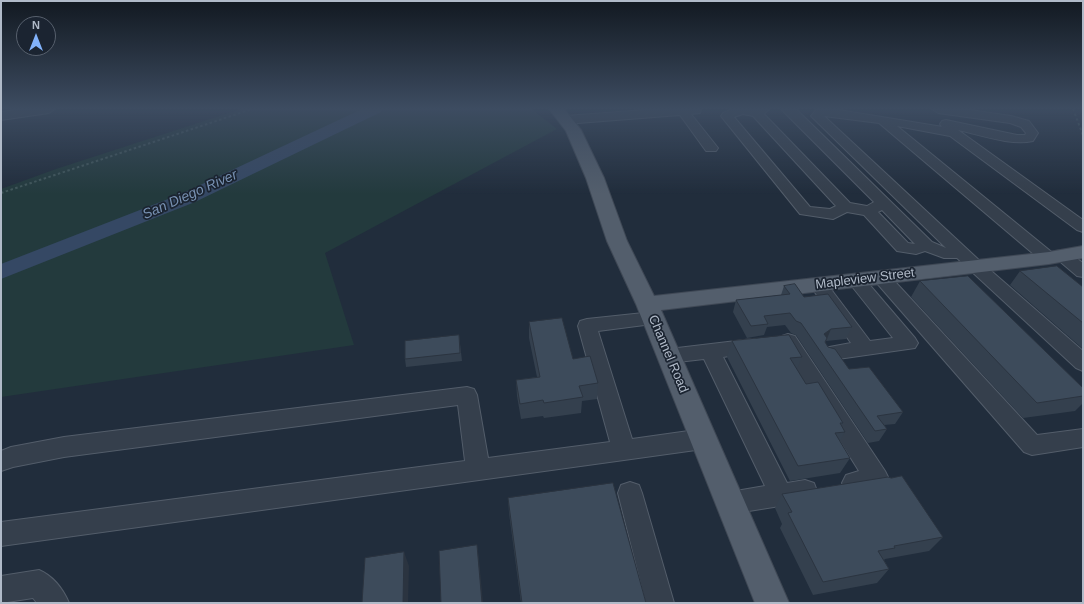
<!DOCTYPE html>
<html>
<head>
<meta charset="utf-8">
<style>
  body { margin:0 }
  #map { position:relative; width:1084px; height:604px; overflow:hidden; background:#212d3c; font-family:Arial,sans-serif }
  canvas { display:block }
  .frame { position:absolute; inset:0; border:2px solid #b0bac8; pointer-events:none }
  .north { position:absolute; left:16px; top:16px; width:40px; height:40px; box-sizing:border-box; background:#1b2431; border:1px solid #57606d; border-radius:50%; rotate:0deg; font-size:11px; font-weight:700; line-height:16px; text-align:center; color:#b0bac8 }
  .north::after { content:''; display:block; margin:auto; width:14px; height:18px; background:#82b2fb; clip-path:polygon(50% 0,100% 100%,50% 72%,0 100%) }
</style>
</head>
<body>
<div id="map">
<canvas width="1084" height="604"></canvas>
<div class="frame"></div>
<div class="north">N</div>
</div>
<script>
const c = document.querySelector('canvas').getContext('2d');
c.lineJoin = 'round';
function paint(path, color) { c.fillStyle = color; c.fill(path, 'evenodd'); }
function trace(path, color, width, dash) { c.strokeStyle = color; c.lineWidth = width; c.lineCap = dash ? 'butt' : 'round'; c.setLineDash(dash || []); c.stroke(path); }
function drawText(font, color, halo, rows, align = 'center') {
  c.font = font + ' Arial,sans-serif'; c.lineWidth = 3.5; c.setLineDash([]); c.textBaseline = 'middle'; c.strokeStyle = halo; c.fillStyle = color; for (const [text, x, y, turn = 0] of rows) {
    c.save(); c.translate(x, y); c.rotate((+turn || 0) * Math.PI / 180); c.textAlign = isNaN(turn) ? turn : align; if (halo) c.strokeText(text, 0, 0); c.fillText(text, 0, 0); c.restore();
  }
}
paint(new Path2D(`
  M241,109h291l25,20 -232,124 29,92 -353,52v-208l55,-20z`), '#233a3d');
paint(new Path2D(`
  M362,109h21l-2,3 -186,90 -194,77v-15l180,-70z`), '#354864');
const minor = new Path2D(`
  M22,109h33l-6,4 -48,7v-8z
  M658,109h43l-1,4 -9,1 27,34 -2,3h-10l-26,-36 -115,9 -4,-1 -2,-3 2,-3 4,-1z
  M733,109h36l-5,5 86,89 17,3 7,-4 -93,-93h15l136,133 14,6 -135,-132 5,-6 17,-1 116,19 -7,-1 -2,-3 2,-3 4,-1 71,15h8l1,-2 -5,-6 -11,-4 -72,-10 -6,-4h32l47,7 18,5 9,12 -5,8c-22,5 -52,-6 -75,-11l125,90v12l-6,-2 -127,-94 -53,-10 157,128 2,-3c12,-3 18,6 27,12v14l-6,-1 -20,-17 -2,3 -6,1 -6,-1 -164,-139 -55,-7 157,146 102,89v20l-7,-3 -119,-110h-13l-19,-7 -9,3 -19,-3 -33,-36 -17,-3 -14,7 -33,-5 -79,-98 2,-3zM743,114l10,2 83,90 -6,3 -20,-2 -76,-90zM882,210l33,34 -7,-1 -30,-31z
  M881,271l6,2 150,162 46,-6v18l-51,8 -8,-3 -149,-171 -3,-4 3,-4z
  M856,274l6,2 53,62 3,5 -3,5 -84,12 -7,-2 -3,-5 3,-5 27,-5 -42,-59 3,-4 6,-2 6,2 46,61 23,-3 -46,-58 3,-4z
  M653,312l7,1 2,5 -2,5 -62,8 34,108 71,-10 8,3 3,7 -3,7 -8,3 -79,11 -623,86v-24l464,-61 -7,-56 -394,52 -51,10 -12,4v-20l10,-4 53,-10 403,-50 7,2 3,6 11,63 122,-16 -32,-116 2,-5 7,-2z
  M788,334l7,2 90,135 4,8 -4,8 -31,7 -8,-3 -4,-8 4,-8 13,-4 -77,-123 -3,-1 -3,-5 3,-5z
  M753,339l7,2 3,5 -3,5 -37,6 64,126 18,-3 9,3 3,8 -3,8 -9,3 -75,12 -9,-3 -3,-8 3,-8 9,-3 35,-6 -61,-127 -35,4 -7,-2 -3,-5 3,-5 7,-2z
  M630,482l9,3 3,8 32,110h-28l-28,-110 3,-8z
  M39,570c14,6 24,19 30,33h-32l-4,-5 -32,5v-27z`);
const major = new Path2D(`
  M549,109h15l17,21 23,48 23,63 27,55 395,-44 34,-6v12l-34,6 -388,46 128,293h-34l-119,-299 -29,-63 -21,-63 -20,-47z`);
trace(minor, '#535d6a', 2);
trace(major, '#3f4855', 2);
trace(new Path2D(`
  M1073,109l10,26
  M1,193l251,-84`), '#41575a', 2, [2.5, 2.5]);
paint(minor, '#353f4c');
paint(major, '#535e6c');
paint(new Path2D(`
  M1020,271l63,16v62l-73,-64z
  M920,281l163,107v15l-8,8 -52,7 -112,-121z
  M784,286l20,11 48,30 -6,12 -20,2 -1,1 3,5 21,22 54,43 -8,12 -11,1 3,4 -8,12 -11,2 -72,-108 -5,-2 -6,-8 -18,2 -3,8 -17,3 -14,-26 3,-12 45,-5z
  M529,322l44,37 25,24 -1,16 -15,2 -1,12 -37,5 -1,-2 -22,3 -4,-23 -1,-16 21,-3 -8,-39z
  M459,335l3,26 -56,6 -1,-8z
  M732,341l70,16 -5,12 9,15 37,39 -1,3 3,6 -5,9 10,17 -10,15 -50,8 -63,-124z
  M782,494l161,43 -14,14 -44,8 -1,1 5,9 -12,14 -64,12 -33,-67 2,-4 -7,-16z
  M508,498l138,105h-125l-12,-90z`), '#34404e');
paint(new Path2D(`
  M831,329l-5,12 -2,-7z
  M477,545l2,14 4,44h-1z
  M404,552l5,14 -1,37h-5z`), '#2b3440');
const building = new Path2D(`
  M1057,266l26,21v36l-63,-52z
  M968,276l115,112v8l-46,7 -117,-122z
  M795,284l9,13 24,-3 24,33 -21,2 -7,5 3,4 -2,4 3,5 7,2 14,20 20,-2 34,45 -26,4 10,13 -12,2 -74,-108 -5,-2 -6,-8 -26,3 4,8 -17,2 -15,-26 54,-6 -6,-8z
  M562,318l11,41 17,-3 8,27 -19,3 4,11 -39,6 -1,-3 -23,4 -4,-24 24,-3 -11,-55z
  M459,335l1,18 -55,6v-18z
  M789,335l13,22 -12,1 16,26 12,-2 25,41h-3l5,9 -10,1 15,25 -52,8 -66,-125z
  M902,476l41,61 -49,9 1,2 -17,3 11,18 -66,13 -35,-69 4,-1 -10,-18 106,-17 3,1z
  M613,483l33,120h-124l-14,-105z
  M477,545l5,58h-41l-2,-52z
  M404,552l-1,51h-41l3,-45z`);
paint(building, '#3d4b5b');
trace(building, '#2b3440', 1);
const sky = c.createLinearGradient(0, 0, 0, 194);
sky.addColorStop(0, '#121921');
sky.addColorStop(0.56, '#3d4c61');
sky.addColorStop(1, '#3d4c6100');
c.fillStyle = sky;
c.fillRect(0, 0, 1084, 194);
drawText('13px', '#b0bac8', '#1b2431', [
  ["Mapleview Street",865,279,-7],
  ["Channel Road",668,354,67]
]);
drawText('italic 14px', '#7790b1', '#1b2431', [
  ["San Diego River",190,195,-24]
]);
</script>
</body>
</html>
